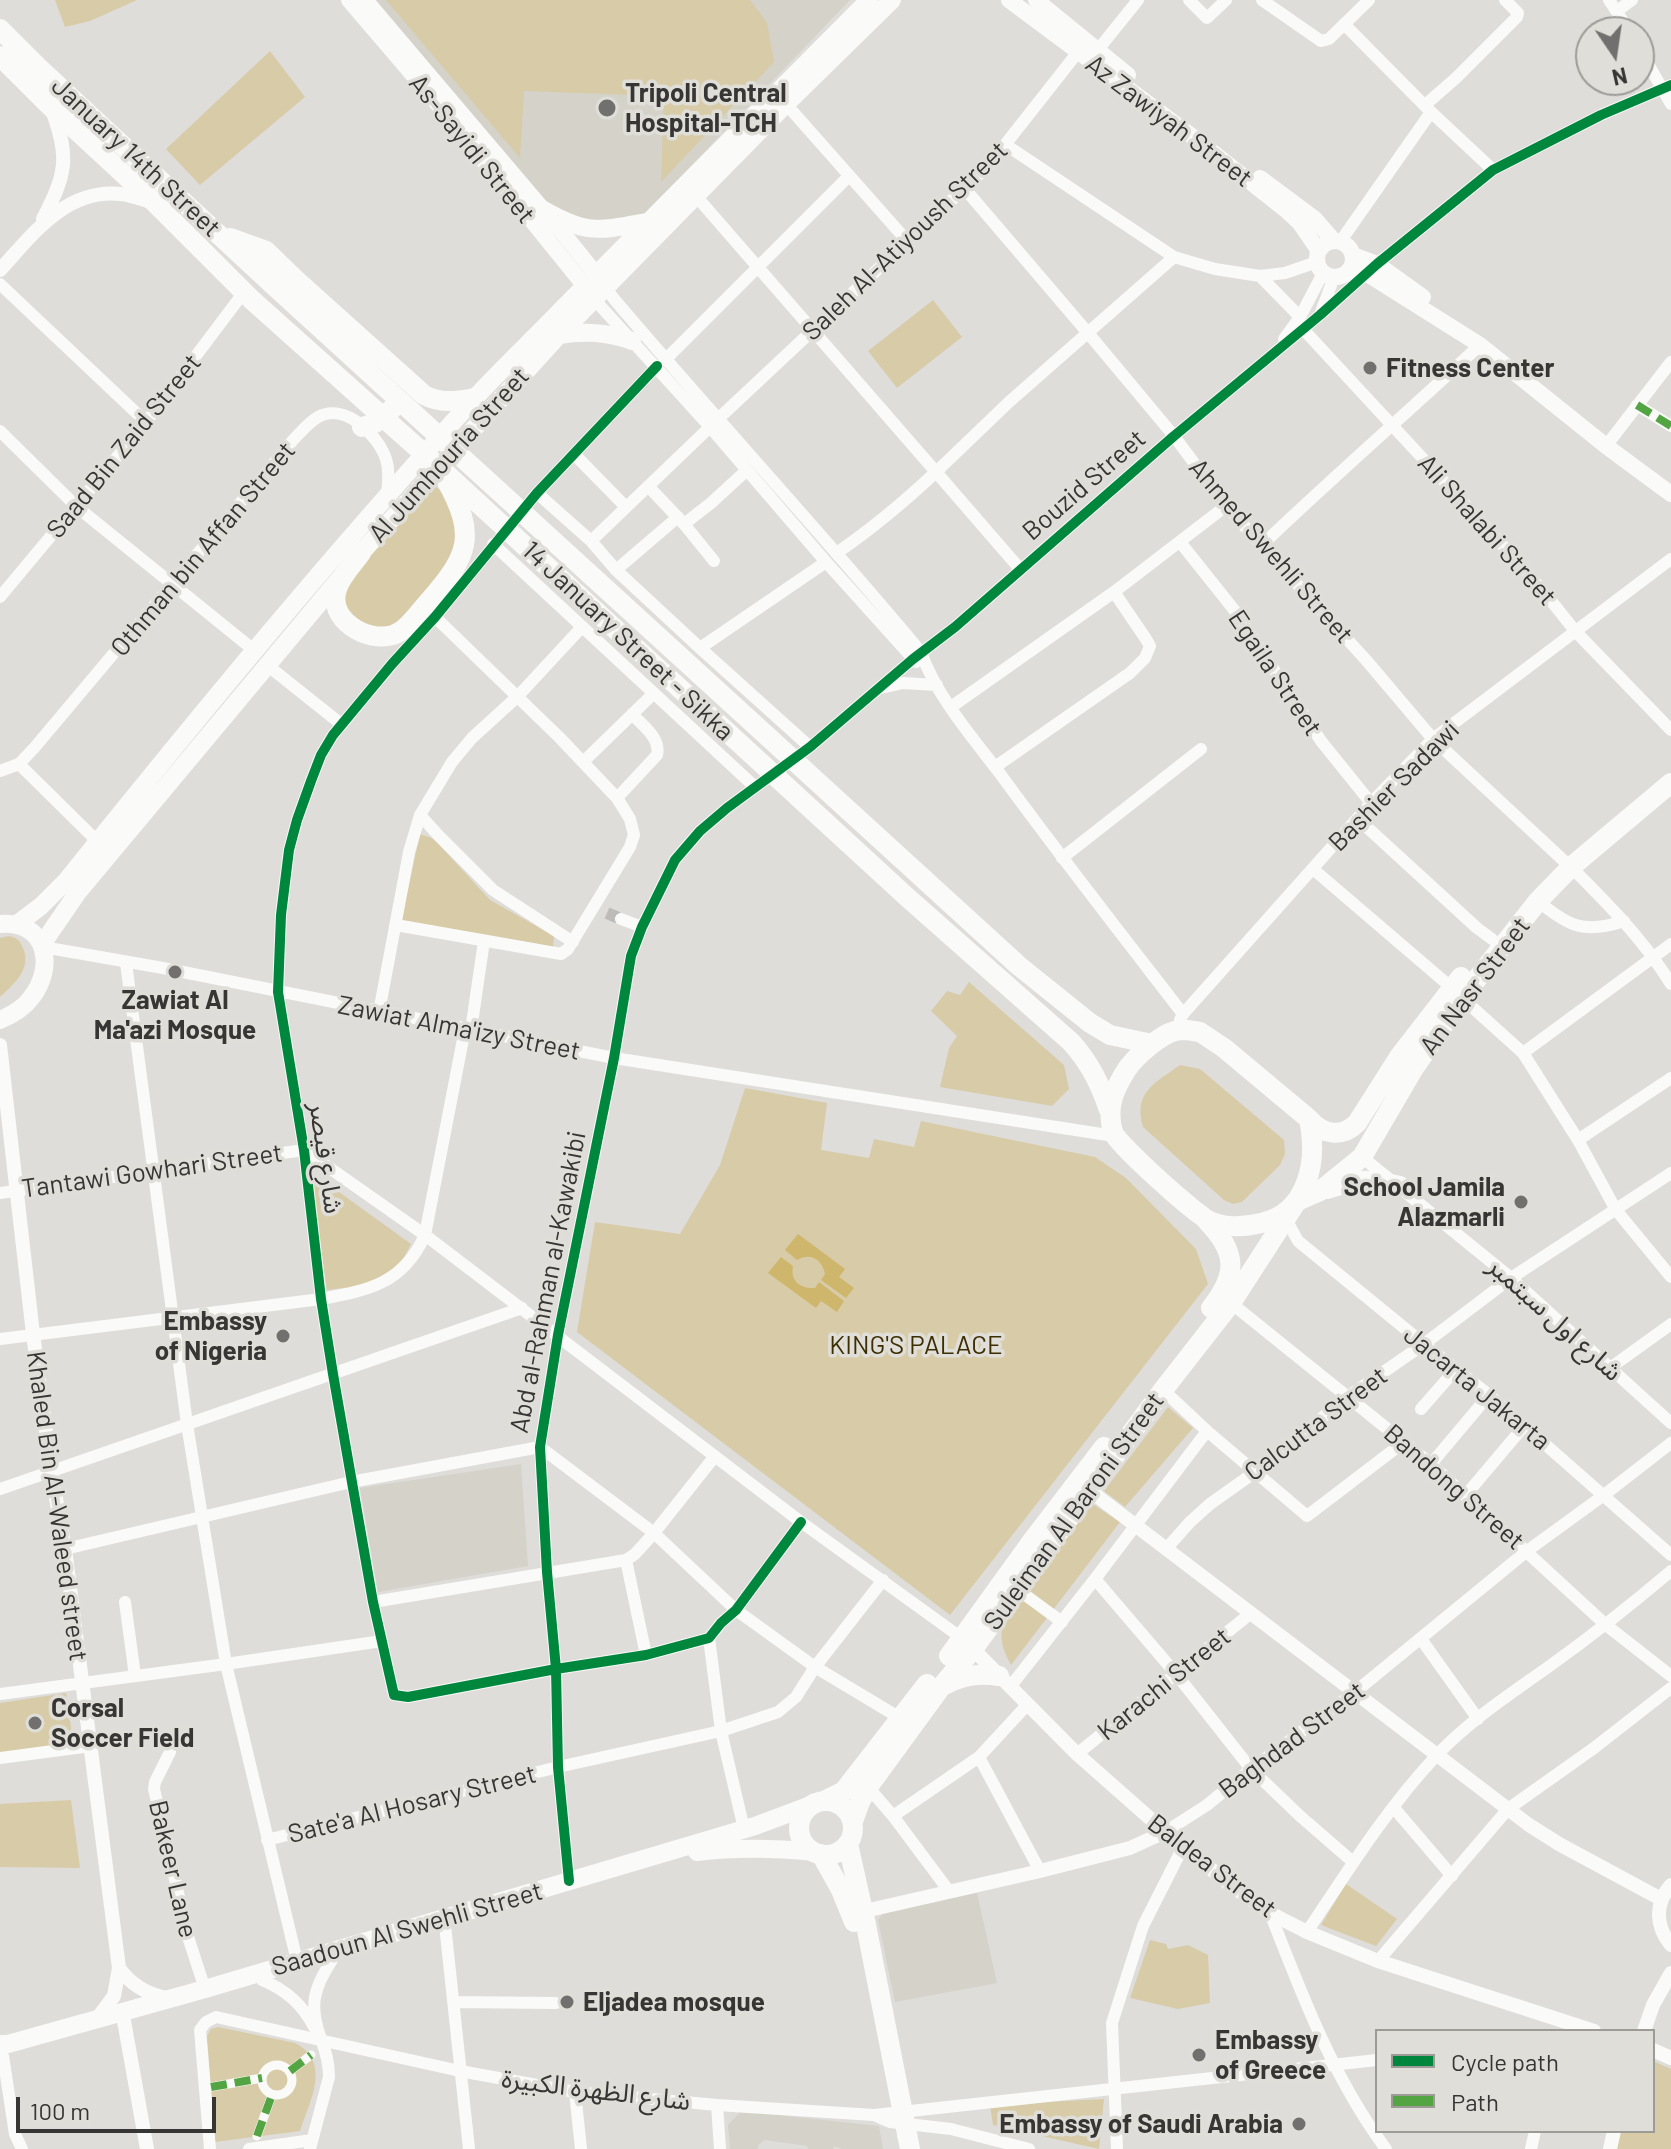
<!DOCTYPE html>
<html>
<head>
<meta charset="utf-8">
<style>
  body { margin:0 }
  #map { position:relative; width:1671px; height:2149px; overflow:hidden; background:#deddda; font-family:Barlow,sans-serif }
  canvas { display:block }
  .legend { position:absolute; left:1375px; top:2029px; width:280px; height:104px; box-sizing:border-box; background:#e0ded8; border:2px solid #9c9b96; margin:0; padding:10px 14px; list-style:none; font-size:24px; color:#373634 }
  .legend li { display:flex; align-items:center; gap:16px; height:40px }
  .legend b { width:40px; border:2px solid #9c9b96 }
  .north { position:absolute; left:1575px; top:16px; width:80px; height:80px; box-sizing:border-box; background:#e0ded8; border:2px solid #9c9b96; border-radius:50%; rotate:167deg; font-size:22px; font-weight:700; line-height:32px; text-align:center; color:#373634 }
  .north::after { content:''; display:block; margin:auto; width:28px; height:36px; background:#71706e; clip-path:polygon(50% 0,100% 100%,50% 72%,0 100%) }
  .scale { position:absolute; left:16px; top:2097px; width:200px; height:36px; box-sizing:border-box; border:4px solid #373634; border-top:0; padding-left:10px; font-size:24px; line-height:28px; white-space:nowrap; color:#373634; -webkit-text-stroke:6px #e0ded8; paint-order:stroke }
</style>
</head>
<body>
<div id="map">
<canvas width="1671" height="2149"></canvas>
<ul class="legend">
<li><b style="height:10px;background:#00873e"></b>Cycle path</li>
<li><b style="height:10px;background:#53a544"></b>Path</li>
</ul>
<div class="north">N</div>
<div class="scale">100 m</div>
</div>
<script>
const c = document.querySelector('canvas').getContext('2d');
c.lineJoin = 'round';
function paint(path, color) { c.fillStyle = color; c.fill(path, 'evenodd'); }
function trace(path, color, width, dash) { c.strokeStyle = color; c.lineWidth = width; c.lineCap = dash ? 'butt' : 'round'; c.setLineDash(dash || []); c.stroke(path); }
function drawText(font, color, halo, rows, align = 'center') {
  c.font = font + ' Barlow,"Noto Sans Arabic",sans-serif'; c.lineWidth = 7; c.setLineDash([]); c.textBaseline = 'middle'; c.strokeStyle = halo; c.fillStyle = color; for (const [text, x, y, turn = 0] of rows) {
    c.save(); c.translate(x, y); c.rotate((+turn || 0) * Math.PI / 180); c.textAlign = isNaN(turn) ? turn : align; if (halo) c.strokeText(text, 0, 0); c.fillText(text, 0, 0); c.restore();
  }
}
paint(new Path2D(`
  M376,0h474l-208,217 -55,7 -40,-21z
  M521,1464l7,102 -150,26 -18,-104z
  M977,1893l20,90 -102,19 -17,-82 5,-7z
  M741,2111l138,15 4,23h-41l-8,-3 -1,3h-25l-1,-3 -42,-6 -7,5v4h-28l-2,-24z`), '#d4d2c9');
paint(new Path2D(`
  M55,0h82l-47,21 -25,6z
  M386,0h364l17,23 7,39 -113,120 3,-86 -140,-5 -4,67z
  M270,51l35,46 -105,88 -34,-36z
  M933,300l29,37 -65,51 -29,-37z
  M432,483l14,13 13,31 -6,30 -31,39 -28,29 -18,6 -20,-10 -9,-10 -3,-11 2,-14 30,-38z
  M420,834l14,5 56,61 64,36 -1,13 -152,-28z
  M9,936c8,2 11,4 14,12 9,21 -9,36 -23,49v-59z
  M969,982l95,83 5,24 -17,17 -112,-19 9,-39 8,-12 -26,-25 16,-20 13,4z
  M1180,1065l20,4 84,71 1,14 -5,11 -38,37 -9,2 -9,-4 -81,-73c-10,-35 12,-44 37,-62z
  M745,1088l82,15 -6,47 48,8 5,-19 40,8 7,-26 174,36 31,21 70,71 12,35 -258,331 -373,-283 18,-110 85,12 40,-69z
  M310,1171l101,73 -11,21 -33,20 -40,5z
  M1168,1407l25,21 -68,79 -21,-16z
  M1091,1503l29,19 -109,143c-7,-13 -11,-22 -9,-37z
  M66,1693l7,49 -73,11v-50z
  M71,1800l9,68 -80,-1v-63z
  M1346,1884l51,35 -21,27 -55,-21z
  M1150,1940l16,4 2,5 20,-4 20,10 2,48 -32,6 -48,-11z
  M218,2027l77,16c37,19 15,58 5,88l-85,11 -8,-106 4,-7z
  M1653,2061l18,8v80h-56l6,-18h32z
  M1104,2099l-5,50 -106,-24 -3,-20z`), '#d8cba7');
paint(new Path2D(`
  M798,1234l47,35 -6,8 15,11 -8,10 -25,-18 4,-6c-3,-15 -14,-22 -28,-14l-12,-10z
  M781,1257l12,9c-3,15 7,23 22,22l4,-6 25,19 -7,11 -16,-11 -5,7 -48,-35z`), '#ceb66c');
trace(new Path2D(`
  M607,913l14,6`), '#bdbcb9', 12, [12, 6]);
trace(new Path2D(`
  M262 2080a15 15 0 1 1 30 0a15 15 0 1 1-30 0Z
  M290,2071l21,-16
  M211,2087l51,-9
  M257,2136l15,-41`), '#fafaf9', 9);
trace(new Path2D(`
  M1189,0l18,18 19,-18
  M1262,0l59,41 8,-2 40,-39
  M1609,0l21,32
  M1617,11l15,-11
  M1344,24l87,88 62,58
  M1639,48l32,56
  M1097,51l41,-51
  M786,104l122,138
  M1425,105l31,-27 61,-61 1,-4 -13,-13
  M1006,145l168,112 41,12 45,7 25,-3 32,-11
  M965,189l123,144 86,103 52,70 140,154 67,79 130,121
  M696,196l240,276 73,-70 165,-145
  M1340,242l91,-130
  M1260,276l40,41
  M0,284l146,138
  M606,288l8,11c101,119 207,233 307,353 15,44 52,86 80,123 59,81 121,160 182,239
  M594,299l116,128 116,135 90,100
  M1321,312l13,-35
  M1303,329l186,201 55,62 32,40 95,98
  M1284,339l16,-22 23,-44
  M666,359l183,-183
  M657,366l-120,127 -102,124 -43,47 -59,71 -12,20 -10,26 -14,39 -8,30 -8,65 -3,77 26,158 17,149 12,75 40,228 21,93 14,2 148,-28 90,-14 63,-17 12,-15 15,-13 65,-88
  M1637,405l34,21
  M718,419l271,-254 89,-113
  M0,431l77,76 178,144
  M1606,446l65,-84
  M575,455l51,52
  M648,486l36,38 30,37
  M537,493l54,48 25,29 84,78 110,99
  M684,524l27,-21 36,-33
  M591,541l119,-114
  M1180,542l55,69 86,130 50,62
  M493,544l262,243
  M1263,544c71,-68 145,-132 217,-199
  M838,552c35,-24 67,-51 98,-80l84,97
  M616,570l62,-53
  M0,597l146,-175 98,-130
  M700,648l126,-86
  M267,665l74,59
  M881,688l22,-5 34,2
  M951,707l163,-115 112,-86
  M583,762l70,-68
  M19,764l79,78
  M995,767l135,-94 15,-15 5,-12 -4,-7 -32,-47
  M0,771l19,-7 16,-17 259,-308c7,-7 15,-17 24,-22 27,-15 60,18 68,42 4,12 2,25 1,38
  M617,798l40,-43c4,-17 -14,-29 -25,-41
  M420,815l18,20 55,55 80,52
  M1358,819l119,109 15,11
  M1062,858l139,-109
  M1571,867c37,37 72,72 100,117
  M1313,869l139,119
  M1538,901c31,26 47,33 86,20
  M621,919l21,8
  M396,925l165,29 7,-5 62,-102 4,-12 -4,-16 -13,-21 -58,-61 -124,-120
  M43,947l120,21 451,90 500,78
  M126,963l61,461 39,240 71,297
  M1462,998l61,55 55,87 38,70 55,67
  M379,1012l30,-160 11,-37 32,-53 20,-24 46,-42 64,-69
  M1180,1020l3,-6 188,-211 62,-64 238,-180
  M471,1030l13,-89
  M1523,1053l148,-109
  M1578,1140l93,-62
  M1362,1157l149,121 160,145
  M0,1193l304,-43 121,85 376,287 162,117
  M1286,1219l12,22 126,103 65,51 182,160
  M1231,1303l200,161 175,161 65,51
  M0,1339l321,-40c48,-9 82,-15 104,-64l40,-206
  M1610,1368l61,-44
  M1163,1390l44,41 100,85 97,-74
  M1421,1409l35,-40
  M1431,1464l58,-69
  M0,1489l522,-181
  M1465,1496l60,-71
  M65,1549l286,-67 189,-35 114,86 82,77 79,57 85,51
  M1166,1549l24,-27 20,-18 45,-32 94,-76 75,-52 87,-66 160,-105
  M626,1560l20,95
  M1095,1579l82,96 74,94 49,47 53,46
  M1017,1589l45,33
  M125,1602l10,74
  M373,1602l253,-42 9,-6 19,-21 61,-77
  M709,1638l12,93 23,98
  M1421,1639l57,80
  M1010,1687l85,-108 112,-148
  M0,1694l226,-30 156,-23
  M170,1752l-15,30 -1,7 35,151 16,49
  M1077,1754l174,-141
  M979,1757l61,114
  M0,1758l91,-12
  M868,1787l25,29 56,75
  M1394,1808l58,68
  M893,1816l86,-59 49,-53
  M1165,1832l42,-27 44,-36 104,-77 172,-141 77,-56 67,-52
  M267,1840l291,-73 163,-36 57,-19 18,-15 19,-30 68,-87
  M569,1881l-11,-114 -2,-98 -9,-97 -7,-125 18,-112 56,-277 17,-102 11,-29 33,-67 25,-29 27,-23 83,-61 103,-88 42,-32 219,-191 146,-121 57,-51 116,-94 108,-55 70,-30
  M1270,1913c32,82 63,165 116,236
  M445,1925l24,224
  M1307,1932c40,-60 80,-124 130,-177 33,-35 75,-62 114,-90 42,-30 81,-61 120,-94
  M1378,1961l130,-152 86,-61 77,-60
  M262,1980c24,10 40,24 52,47
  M454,2002l102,1
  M3,2056l12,78 7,15
  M575,2092l6,57
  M717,2105l3,44
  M874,2115l16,7 61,7 78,20
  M210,2149l-10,-119 6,-8 10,-5 244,54 115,21 142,13 157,10 503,-55
  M249,2149l63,-9
  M310,2149l19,-72c0,-15 -3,-25 -8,-38 -12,-33 -8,-50 11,-79
  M1117,2149l-5,-126 31,-97 40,-79
  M1531,2149l4,-18`), '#fafaf9', 12);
trace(new Path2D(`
  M43,219c23,-45 27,-61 9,-109
  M0,270c33,-36 66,-82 121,-76 10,1 20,5 30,8
  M0,1045l33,289 18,136 14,79 54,419 -5,28 -18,24
  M1089,1490l440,335 30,19 102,55
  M967,1643l110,111 85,75 66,54 42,30 37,19 71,29 216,70
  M1671,1885c-17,19 -15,42 0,60
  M856,1913l184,-42 90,-23 35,-16
  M119,1968c12,17 27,26 48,30
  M124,2021l23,128
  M1644,2031l9,-26 18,-32
  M1653,2050l18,8
  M1610,2149l4,-18`), '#fafaf9', 14);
trace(new Path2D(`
  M349,0l83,97 160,198
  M365,0l197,232 41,51
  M1009,0l196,146 82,65 12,11 20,29
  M1036,0l92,75
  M1260,178l55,41 19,22
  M1317 259a18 18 0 1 1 36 0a18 18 0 1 1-36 0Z
  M1353,255l24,9 46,33
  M1353,265l127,80 126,101 65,48`), '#fafaf9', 16);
trace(new Path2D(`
  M542,209c45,26 56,22 105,13
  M559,335c26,-4 48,-3 73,6
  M0,924c47,-4 56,43 31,74 -8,11 -19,17 -31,22
  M16,925l25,-19 26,-26c131,-163 265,-326 406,-480 30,-33 63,-63 93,-95 101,-103 203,-203 303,-305
  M43,943l35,-51 283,-339 198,-218 227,-231 106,-104
  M697,1852c40,-5 78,-4 118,0
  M0,2044h8l197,-55 550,-163 56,-21`), '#fafaf9', 18);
trace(new Path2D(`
  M0,29l38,38 234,217 747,682 71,57 20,12 42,9
  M0,56l50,50 105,97 97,97 189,169 467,429 163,144c19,21 29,42 38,68
  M230,238l36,13 30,29 128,115c17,9 33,6 51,3
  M362,427l13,-4 17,-14
  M361,553c-7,10 -20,23 -24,36 -10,30 29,54 56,46 15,-5 25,-22 36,-34 40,-46 48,-65 17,-121
  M1187,1030l13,2 24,16 85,71c9,42 -1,94 -48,104 -16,4 -33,5 -49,-1 -13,-4 -95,-78 -99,-90 -7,-24 1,-43 14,-63 9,-13 33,-34 48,-38 4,-1 8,-1 12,-1z
  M1309,1119c14,16 33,19 48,4l42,-66 62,-80
  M1327,1189c31,-10 41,-11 73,-3
  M1297,1201l23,-10 42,-34 52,-89 48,-70 76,-97 33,-34 100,-84
  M1207,1221c30,31 31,53 4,87
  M949,1656l83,-115 72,-94
  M945,1685c17,-10 34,-12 54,-9
  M824,1801l20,-10 83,-107
  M799 1828a27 27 0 1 1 54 0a27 27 0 1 1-54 0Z
  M853,1821l7,-19 8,-15 73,-100 32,-38 190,-259 68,-87 66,-102
  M848,1844l17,76 45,229
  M821,1854l20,36 13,32`), '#fafaf9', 20);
trace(new Path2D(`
  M1637,405l34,21
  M290,2071l21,-16
  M211,2087l51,-9
  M257,2136l15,-41`), '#53a544', 8, [16, 8]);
trace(new Path2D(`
  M657,366l-120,127 -102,124 -43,47 -59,71 -12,20 -10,26 -14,39 -8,30 -8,65 -3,77 26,158 17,149 12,75 40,228 21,93 14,2 148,-28 90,-14 63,-17 12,-15 15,-13 65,-88
  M569,1881l-11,-114 -2,-98 -9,-97 -7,-125 18,-112 56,-277 17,-102 11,-29 33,-67 25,-29 27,-23 83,-61 103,-88 42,-32 219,-191 146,-121 57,-51 116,-94 108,-55 70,-30`), '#00873e', 10);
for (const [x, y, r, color] of [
  [607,108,10,"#71706e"],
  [1370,368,8,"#71706e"],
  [175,972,8,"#71706e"],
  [1521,1202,8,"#71706e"],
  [283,1336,8,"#71706e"],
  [35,1723,8,"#71706e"],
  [567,2002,8,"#71706e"],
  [1199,2055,8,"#71706e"],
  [1299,2124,8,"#71706e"]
]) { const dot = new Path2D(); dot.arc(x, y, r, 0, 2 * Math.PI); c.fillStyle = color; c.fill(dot); trace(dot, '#e0ded8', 3); }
drawText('bold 26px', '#373634', '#e0ded8', [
  ["Tripoli Central",625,93],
  ["Hospital-TCH",625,123],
  ["Fitness Center",1386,368],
  ["Zawiat Al",175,1000,"center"],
  ["Ma'azi Mosque",175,1030,"center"],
  ["School Jamila",1505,1187,"right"],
  ["Alazmarli",1505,1217,"right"],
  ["Embassy",267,1321,"right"],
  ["of Nigeria",267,1351,"right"],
  ["Corsal",51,1708],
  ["Soccer Field",51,1738],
  ["Eljadea mosque",583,2002],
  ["Embassy",1215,2040],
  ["of Greece",1215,2070],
  ["Embassy of Saudi Arabia",1283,2124,"right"]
], 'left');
drawText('26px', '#373634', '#e0ded8', [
  ["Az Zawiyah Street",1169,121,37],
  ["As-Sayidi Street",472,149,51],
  ["January 14th Street",136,157,43],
  ["Saleh Al-Atiyoush Street",905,241,-44],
  ["Saad Bin Zaid Street",124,446,-51],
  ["Al Jumhouria Street",449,455,-48],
  ["Bouzid Street",1084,485,-41],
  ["Ali Shalabi Street",1487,530,48],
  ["Othman bin Affan Street",203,549,-50],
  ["Ahmed Swehli Street",1271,551,49],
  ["14 January Street - Sikka",628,641,43],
  ["Egaila Street",1275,673,56],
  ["Bashier Sadawi",1394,786,-45],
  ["An Nasr Street",1475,986,-53],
  ["Zawiat Alma'izy Street",459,1028,11],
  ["شارع قيصر",326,1158,82],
  ["Tantawi Gowhari Street",152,1171,-8],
  ["Abd al-Rahman al-Kawakibi",548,1282,-79],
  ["شارع اول سبتمبر",1555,1319,42],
  ["Jacarta Jakarta",1477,1388,39],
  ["Calcutta Street",1316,1424,-37],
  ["Bandong Street",1454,1487,41],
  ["Khaled Bin Al-Waleed street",57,1506,82],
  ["Suleiman Al Baroni Street",1074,1511,-54],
  ["Karachi Street",1164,1684,-39],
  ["Baghdad Street",1292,1740,-37],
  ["Sate'a Al Hosary Street",412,1804,-14],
  ["Baldea Street",1212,1866,37],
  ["Bakeer Lane",173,1869,77],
  ["Saadoun Al Swehli Street",407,1929,-16],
  ["شارع الظهرة الكبيرة",596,2090,7]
]);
drawText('26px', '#3c2e00', '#e0ded8', [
  ["KING'S PALACE",916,1345]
]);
</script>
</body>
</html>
